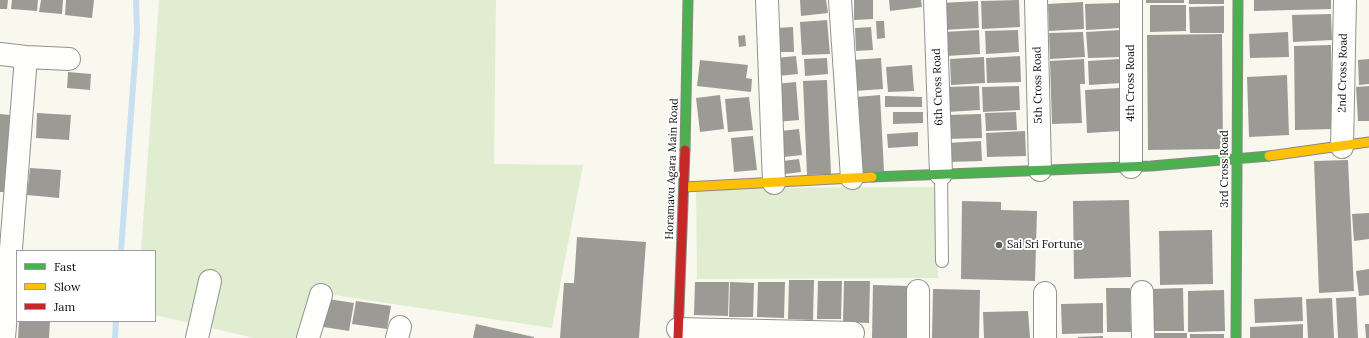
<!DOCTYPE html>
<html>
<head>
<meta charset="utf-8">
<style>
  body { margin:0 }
  #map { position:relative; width:1369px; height:338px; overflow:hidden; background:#f9f8ef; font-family:Lora,serif }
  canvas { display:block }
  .legend { position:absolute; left:16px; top:250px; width:140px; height:72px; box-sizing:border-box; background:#fff; border:1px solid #9d9d9d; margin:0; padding:5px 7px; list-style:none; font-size:12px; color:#0b0b0b }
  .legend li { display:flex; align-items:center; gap:8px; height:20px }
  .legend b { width:20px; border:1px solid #9d9d9d }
</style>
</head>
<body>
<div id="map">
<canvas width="1369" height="338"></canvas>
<ul class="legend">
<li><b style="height:5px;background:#4caf50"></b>Fast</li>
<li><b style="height:5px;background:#ffc107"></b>Slow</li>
<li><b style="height:5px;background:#c62828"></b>Jam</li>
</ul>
</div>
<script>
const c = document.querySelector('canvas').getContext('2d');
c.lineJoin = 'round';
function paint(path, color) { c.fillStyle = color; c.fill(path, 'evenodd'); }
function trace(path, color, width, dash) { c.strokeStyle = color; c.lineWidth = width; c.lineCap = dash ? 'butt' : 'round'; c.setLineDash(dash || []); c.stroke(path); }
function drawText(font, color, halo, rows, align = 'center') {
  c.font = font + ' Lora,serif'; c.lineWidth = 4; c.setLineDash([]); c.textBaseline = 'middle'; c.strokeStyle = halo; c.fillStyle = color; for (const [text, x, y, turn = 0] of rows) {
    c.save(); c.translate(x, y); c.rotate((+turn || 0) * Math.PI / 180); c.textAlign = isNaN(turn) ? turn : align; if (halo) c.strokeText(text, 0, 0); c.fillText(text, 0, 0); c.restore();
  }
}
paint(new Path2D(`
  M159,0h337l-2,164 89,1 -31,163 -238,-36 -18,46h-42l-99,-23v-64h-14z
  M937,187l1,91 -241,1 -1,-91z`), '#e0edd1');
trace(new Path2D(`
  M121,251l16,-219 -1,-32
  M115,338l1,-17`), '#c9e0f0', 6);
paint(new Path2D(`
  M0,0h8l-1,9h-7z
  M12,0h26l-1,11 -26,-2z
  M41,0h22l-1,14 -23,-2z
  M66,0h28l-2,18 -27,-3z
  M800,0h26l2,13 -27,3z
  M854,0h19v19l-19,1z
  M889,0h32l1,7 -32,4z
  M1019,0l1,27 -38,2 -1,-28z
  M1146,0h38v3h-38z
  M1189,0h35v4h-35z
  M1254,0h77v9l-77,2z
  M978,1l1,27 -36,2 -1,-27z
  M1083,2l1,27 -35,2 -1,-27z
  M1119,3l1,25 -34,2 -1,-26z
  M1150,5h36v26l-36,1z
  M1224,6v27h-34l-1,-26z
  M1331,14l1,26 -39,2 -1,-27z
  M827,20l3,34 -28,1 -2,-33z
  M876,21h8l1,17 -8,1z
  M793,27l1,25h-17l-2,-24z
  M871,27l2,23 -17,1 -1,-23z
  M979,30l1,24 -34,2 -2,-24z
  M1018,30l1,22 -33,2 -1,-23z
  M1120,30l2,27 -34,1 -2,-26z
  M1083,32l2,25 -35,2 -1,-26z
  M1288,32l1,25 -39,1 -1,-24z
  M1222,34l1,115 -75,1 -1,-115z
  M745,35l1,11 -7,1 -1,-11z
  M1331,45l2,84 -38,1 -1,-84z
  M796,56l2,18 -20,2 -2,-18z
  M1020,56l1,26 -34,1 -1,-25z
  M984,57l1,26 -34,2 -1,-26z
  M827,58l1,16 -23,2 -1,-17z
  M881,58l2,31 -29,2 -2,-31z
  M1084,59l1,25h-5l2,39 -30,1 -2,-63z
  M1120,59l1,24 -32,2 -1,-24z
  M1369,59v25l-10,1 -1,-25z
  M700,60l48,5 -2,13 6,1 -1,13 -54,-6z
  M912,65l2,26 -26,1 -2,-25z
  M68,72l23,2 -1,16 -23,-2z
  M1287,75l2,60 -40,2 -2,-60z
  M827,80l4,94 -24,1 -4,-94z
  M796,82l3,38 -23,2 -2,-38z
  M979,86l1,24 -33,2 -1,-25z
  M1019,86l1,24 -37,2 -1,-25z
  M1369,86v35h-11l-2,-34z
  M1119,88l2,43 -34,2 -2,-43z
  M720,95l4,34 -24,3 -4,-34z
  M880,95l4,76 -25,2 -3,-76z
  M885,96l37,1v10h-37z
  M749,97l4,33 -25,2 -3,-33z
  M893,112h30v11l-30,1z
  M1016,112l1,18 -31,1 -1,-18z
  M37,113l34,2 -2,25 -33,-2z
  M0,114l10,1 -6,77h-4z
  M981,114l1,24 -36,1 -1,-24z
  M799,129l3,26 -27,3 -3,-26z
  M1025,131l1,25 -39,1 -1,-24z
  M918,132v14l-30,2 -1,-14z
  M753,136l4,34 -23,2 -3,-34z
  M981,141l1,20 -34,1 -1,-19z
  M799,159l2,13 -24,3 -2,-13z
  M1348,160l6,131 -35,2 -5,-132z
  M30,168l31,2 -2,28 -32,-3z
  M1129,200l2,77 -57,2 -1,-78z
  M962,201l39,1v8l36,1 -2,70 -74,-2z
  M1369,213v26l-15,2 -2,-27z
  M1212,230l1,54 -53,1 -1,-54z
  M577,237l69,5 -7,96h-79l4,-55h10z
  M1369,269v26l-10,1 -3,-25z
  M789,280h25l-1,40 -25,-1z
  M818,281h24l-1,38h-24z
  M844,281h26l-1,42 -26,-1z
  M695,282h34l-1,34 -34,-1z
  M730,282l24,1 -1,34h-24z
  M758,282h27l-1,36 -27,-1z
  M873,285l36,1 -1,52h-36z
  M1106,288h24l1,44h-24z
  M1183,288l1,43h-32l-1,-42z
  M933,289l47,1 -1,48h-47z
  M1224,290l1,41 -37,1v-41z
  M1302,297l1,24 -48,2 -1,-24z
  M1356,297l2,41h-20l-2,-40z
  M322,298l32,5 -5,28 -32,-5z
  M1332,298l2,40h-26l-2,-39z
  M356,301l35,5 -4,23 -35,-5z
  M1103,303v30l-41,1 -1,-30z
  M1028,311l2,27h-46l-1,-26z
  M19,321h31l-1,17h-31z
  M476,324l58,13v1h-61z
  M1303,324v14h-53v-11z
  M1365,324h4v14h-3z
  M1154,333h33v5h-33z
  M1190,334h34v4h-34z
  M1103,336v2h-25v-1z`), '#9c9a95');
const lane = new Path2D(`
  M941,174l1,87`);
const street = new Path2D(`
  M767,0l7,183
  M840,0l12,178
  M935,0l6,174
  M1036,0l4,170
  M1131,0v167
  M0,54l26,3 -22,281
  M26,57l43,2
  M1342,147l3,-147
  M918,291v47
  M1142,292l1,46
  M1045,293v45
  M678,329l175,4
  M197,338l13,-57
  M308,338l13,-43
  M397,338l3,-11`);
const fast = new Path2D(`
  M685,150l3,-150
  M872,177l279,-11 118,-10
  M1236,338l2,-338`);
const slow = new Path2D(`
  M1269,156l100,-14
  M684,187l188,-10`);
const jam = new Path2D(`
  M678,338l7,-188`);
trace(lane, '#92928e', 14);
trace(street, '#92928e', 24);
trace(fast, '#898884', 11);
trace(slow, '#898884', 11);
trace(jam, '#898884', 11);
trace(lane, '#fefefd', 12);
trace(street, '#fefefd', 22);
trace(fast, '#4caf50', 9);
trace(slow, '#ffc107', 9);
trace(jam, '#c62828', 9);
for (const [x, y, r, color] of [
  [999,245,4,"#5e5e5b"]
]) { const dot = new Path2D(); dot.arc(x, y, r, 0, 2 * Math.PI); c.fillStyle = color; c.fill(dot); trace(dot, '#fff', 1.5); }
drawText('11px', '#0b0b0b', '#fff', [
  ["2nd Cross Road",1343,73,-89],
  ["4th Cross Road",1131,83,-90],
  ["5th Cross Road",1038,85,-91],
  ["6th Cross Road",938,87,-92],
  ["Horamavu Agara Main Road",672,169,-88],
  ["3rd Cross Road",1225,169,-90]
]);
drawText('11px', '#0b0b0b', '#fff', [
  ["Sai Sri Fortune",1007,245]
], 'left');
</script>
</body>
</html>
